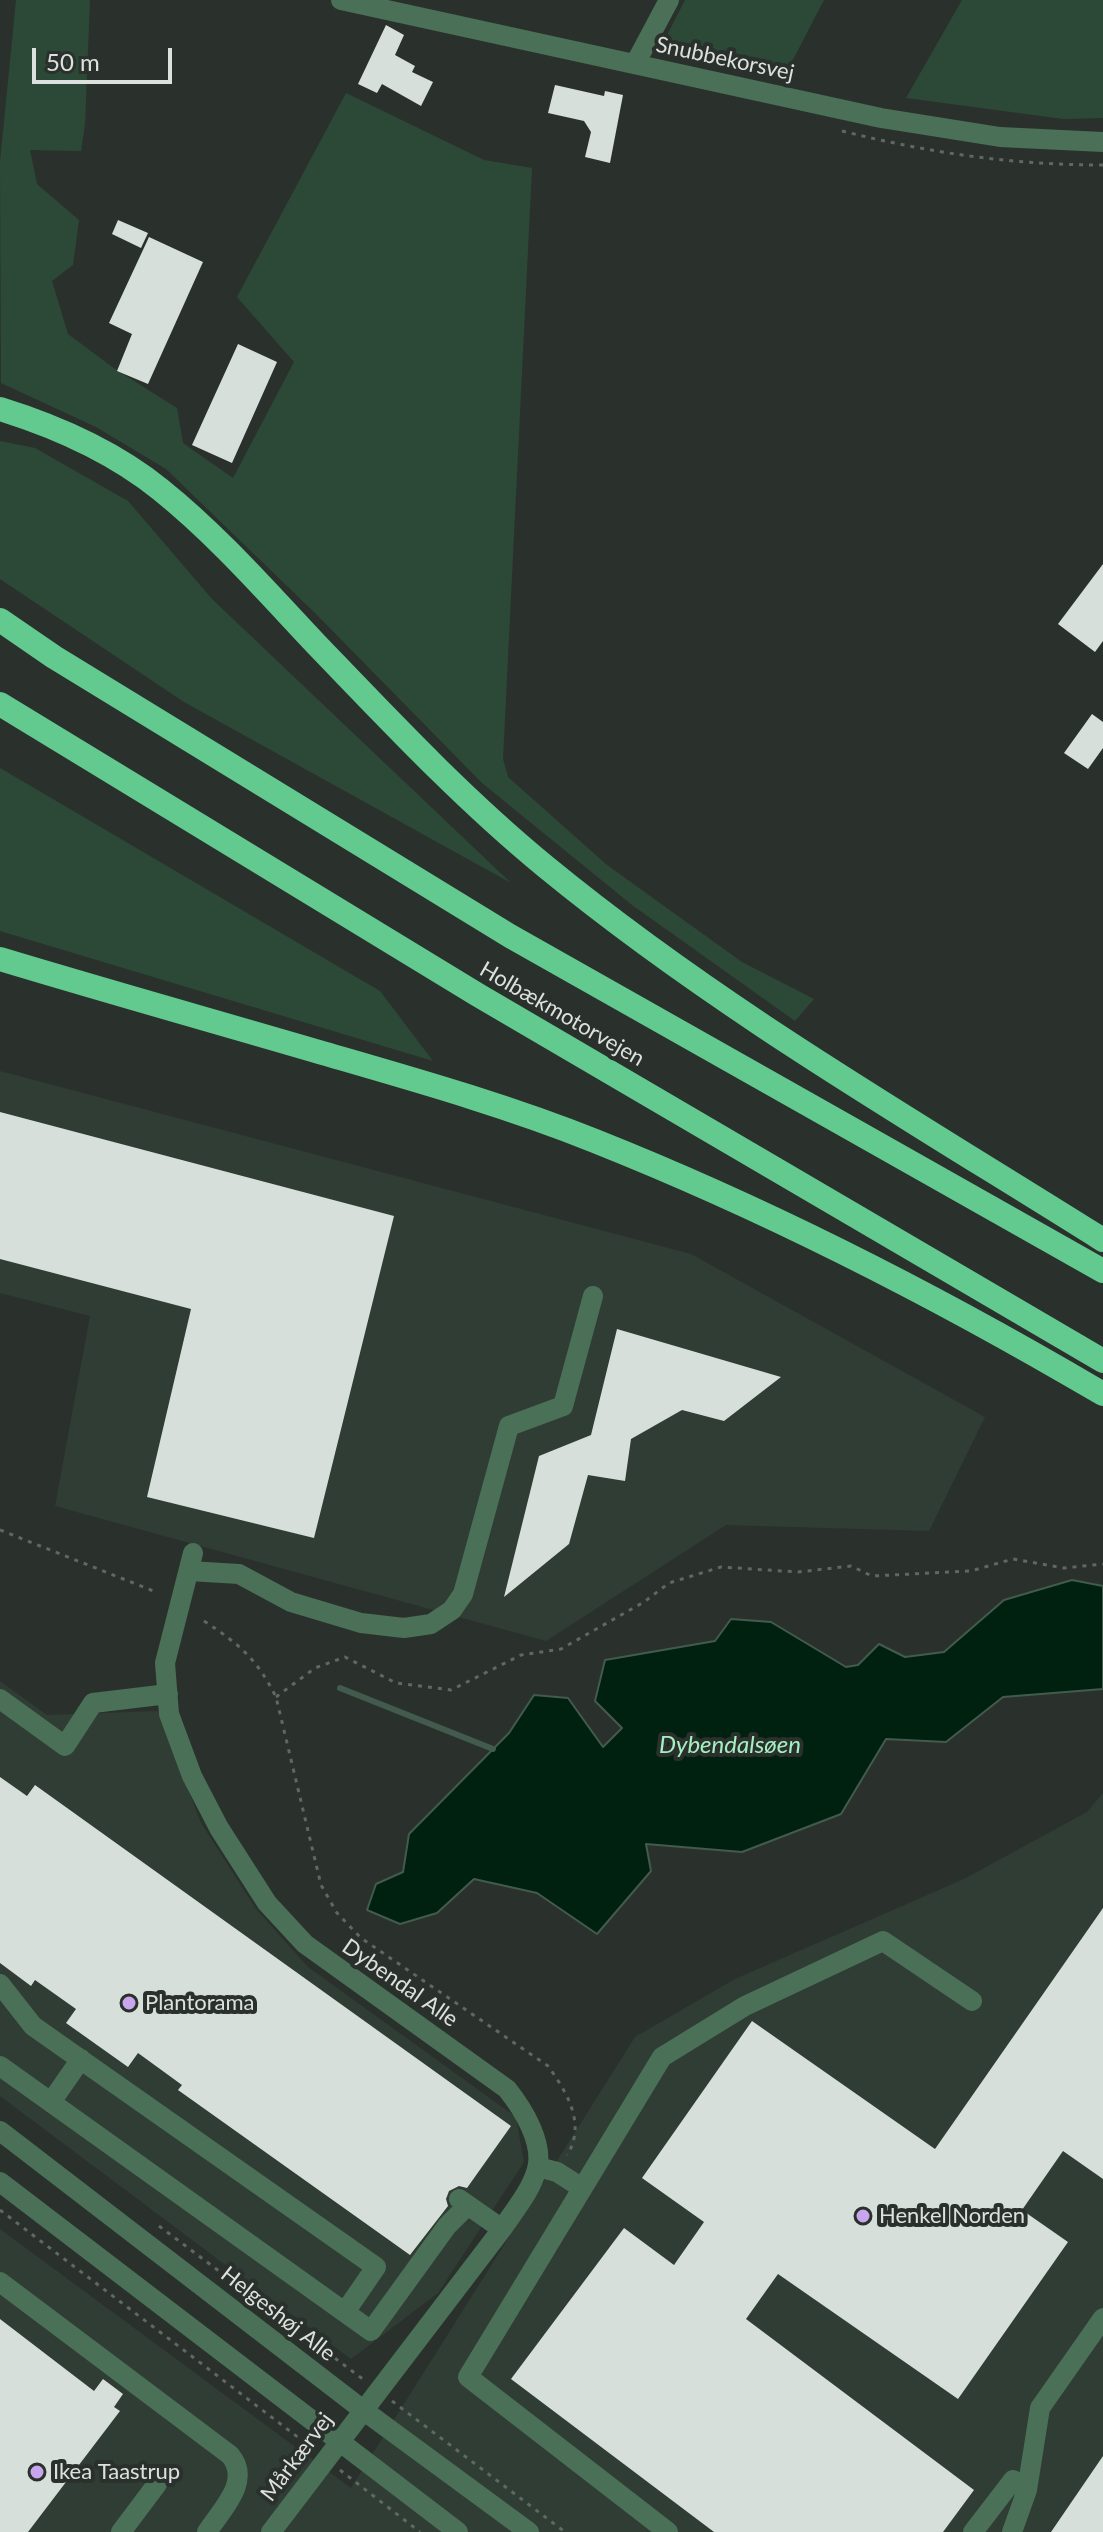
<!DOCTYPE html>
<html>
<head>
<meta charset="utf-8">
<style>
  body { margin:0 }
  #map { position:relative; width:1103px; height:2532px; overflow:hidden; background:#2a312c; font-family:Lato,sans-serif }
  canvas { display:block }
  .scale { position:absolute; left:32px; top:48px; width:140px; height:36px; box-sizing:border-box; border:4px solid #dde1de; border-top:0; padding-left:10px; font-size:24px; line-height:28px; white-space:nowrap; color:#dde1de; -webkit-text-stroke:6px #2a312c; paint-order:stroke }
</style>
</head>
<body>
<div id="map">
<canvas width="1103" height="2532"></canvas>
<div class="scale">50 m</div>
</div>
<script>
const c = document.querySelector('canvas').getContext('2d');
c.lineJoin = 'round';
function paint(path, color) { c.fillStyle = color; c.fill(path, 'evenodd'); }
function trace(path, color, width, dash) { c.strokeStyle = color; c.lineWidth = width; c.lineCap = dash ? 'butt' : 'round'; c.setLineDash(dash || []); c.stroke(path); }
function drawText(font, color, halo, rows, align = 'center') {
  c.font = font + ' Lato,sans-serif'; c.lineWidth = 8; c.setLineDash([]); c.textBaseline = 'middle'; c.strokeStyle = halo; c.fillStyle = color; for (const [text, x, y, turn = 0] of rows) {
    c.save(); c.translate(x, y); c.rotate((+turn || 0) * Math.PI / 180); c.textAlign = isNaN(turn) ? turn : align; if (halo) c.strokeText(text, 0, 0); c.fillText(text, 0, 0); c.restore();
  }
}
paint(new Path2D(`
  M0,1071l691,183 294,163 -56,114 -203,-6 -180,116 -491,-135 35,-190 -90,-23z
  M0,1681l47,34 111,-4 43,112 55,86 52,58 208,150 8,45 -86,131 -87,66 -351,-263z
  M1103,1793v739h-1103v-303l351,259 284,-451 100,-58 229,-100 123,-67z`), '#303d34');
paint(new Path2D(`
  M16,0h74l-5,124 -4,27 -51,-1 7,34 42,36 -6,45 -21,16 16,53 47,35 62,39 6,35 50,35 61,-116 -57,-65 109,-204 138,67 48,8 -29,591 5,18 99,88 135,97 72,37 -19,22 -163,-116 -150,-122 -167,-170 -149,-144 -70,-42 -95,-44 -1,-221z
  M685,0h139l-37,71 -126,-24z
  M962,0h141v118l-40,1 -157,-21z
  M0,441l35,7 93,53 84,98 299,284 -327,-181 -184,-123z
  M0,768l380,223 53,70 -433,-130z`), '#2c4937');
const water = new Path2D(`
  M1072,1580l31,6v103l-100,8 -57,45 -60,-3 -45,75 -99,38 -96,-8 5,27 -54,63 -60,-41 -63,-14 -37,34 -37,11 -33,-14 9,-26 27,-12 6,-38 100,-101 25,-38 34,3 35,49 19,-19 -27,-27 10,-41 110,-19 16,-22 40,3 75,45 12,-2 21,-21 26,13 39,-5 60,-52z`);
paint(water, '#00210f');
trace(water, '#425b4d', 2);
trace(new Path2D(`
  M340,1688l153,61`), '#425b4d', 6);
paint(new Path2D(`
  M386,25l18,10 -9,20 20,11 -3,6 21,10 -12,24 -39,-22 -5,9 -19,-9z
  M555,85l49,11 1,-5 18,4 -13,68 -25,-6 6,-25 -7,-11 -36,-8z
  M118,220l30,13 -7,15 -29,-14z
  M149,237l54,25 -55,122 -31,-13 15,-37 -23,-11z
  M238,344l39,18 -45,101 -40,-18z
  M1103,564v77l-8,11 -37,-28z
  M1092,714l11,8v26l-15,21 -24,-16z
  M0,1112l394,104 -80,322 -167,-41 44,-188 -191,-50z
  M617,1329l164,48 -57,44 -42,-11 -51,29 -6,42 -37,-6 -19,69 -65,53 35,-141 52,-21z
  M0,1777l27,19 8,-11 476,341 -44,62 -8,-2 -10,5 -3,8 2,7 -38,49 -232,-165 4,-5 -44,-32 -10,14 -62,-44 10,-14 -41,-29 -4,6 -31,-23z
  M1103,1908v271l-40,-28 -41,59 46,32 -110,157 -180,-125 -32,45 228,171 -31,42h-229l-203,-153 113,-151 50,37 30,-43 -62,-44 110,-157 183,128z
  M0,2319l94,72 9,-12 20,15 -9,13 6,4 -92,121h-28z
  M1103,2456v76h-52z`), '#d6dfd9');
trace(new Path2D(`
  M842,131c88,22 170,34 261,34
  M0,1530l156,62
  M204,1621c35,23 53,38 72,76l45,188 16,28 24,25 187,128c18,25 39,58 19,89
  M276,1697l39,-29 30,-11 51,26 55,7 70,-35 40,-6 83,-47 25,-19 52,-16 77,5 53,-6 21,10 99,-5 42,-12 51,9 39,-4
  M0,2210l312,238
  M159,2226l205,154
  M392,2401l173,131
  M340,2470l80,62`), '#616763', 3, [4, 6]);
trace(new Path2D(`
  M341,0l540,118 119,19 103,5
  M635,64l34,-64
  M193,1553l-28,110 4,51 23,62 27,52 48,75 38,41 202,145c16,20 37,54 30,80 -6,22 -23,42 -35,60l-231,303
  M189,1571l50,3 52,28 70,21 43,5 27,-4 21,-14 11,-16 46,-168 54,-20 30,-110
  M0,1699l65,47 28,-43 75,-9
  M0,1984l33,42 343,241 -31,45
  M0,2066l371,265 76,-105 20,-20
  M51,2102l30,-43
  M0,2131l363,279 166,122
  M538,2167l19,5 25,16
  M0,2182l458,350
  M459,2199l43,30
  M0,2282l230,173c22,26 -8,54 -23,77
  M121,2532l36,-48
  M668,2532l-200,-155 194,-320 83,-51 138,-65 89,60
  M973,2532l40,-52
  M1012,2532l15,-42 13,-82 63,-90`), '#4a7058', 20);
trace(new Path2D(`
  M0,409c58,18 114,43 161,81 56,45 105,101 154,153 74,77 148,156 231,224 173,142 368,254 557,373
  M0,620l54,37 456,279 593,335
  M0,704l478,291 625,366
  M0,959c106,32 213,62 319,93 93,27 186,53 276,89 176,70 345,157 508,253`), '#62c98f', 24);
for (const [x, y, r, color] of [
  [129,2003,8,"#c9a5ee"],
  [863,2216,8,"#c9a5ee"],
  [37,2472,8,"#c9a5ee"]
]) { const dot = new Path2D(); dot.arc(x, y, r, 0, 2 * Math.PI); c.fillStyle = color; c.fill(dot); trace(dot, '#2a312c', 3); }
drawText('22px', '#dde1de', '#2a312c', [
  ["Snubbekorsvej",725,59,12],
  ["Holbækmotorvejen",562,1014,30],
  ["Dybendal Alle",400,1983,35],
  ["Helgeshøj Alle",278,2314,38],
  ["Mårkærvej",297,2457,-53]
]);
drawText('22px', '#dde1de', '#2a312c', [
  ["Plantorama",145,2003],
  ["Henkel Norden",879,2216],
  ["Ikea Taastrup",53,2472]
], 'left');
drawText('italic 24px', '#a5f0c2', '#2a312c', [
  ["Dybendalsøen",730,1745]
]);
</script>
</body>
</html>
